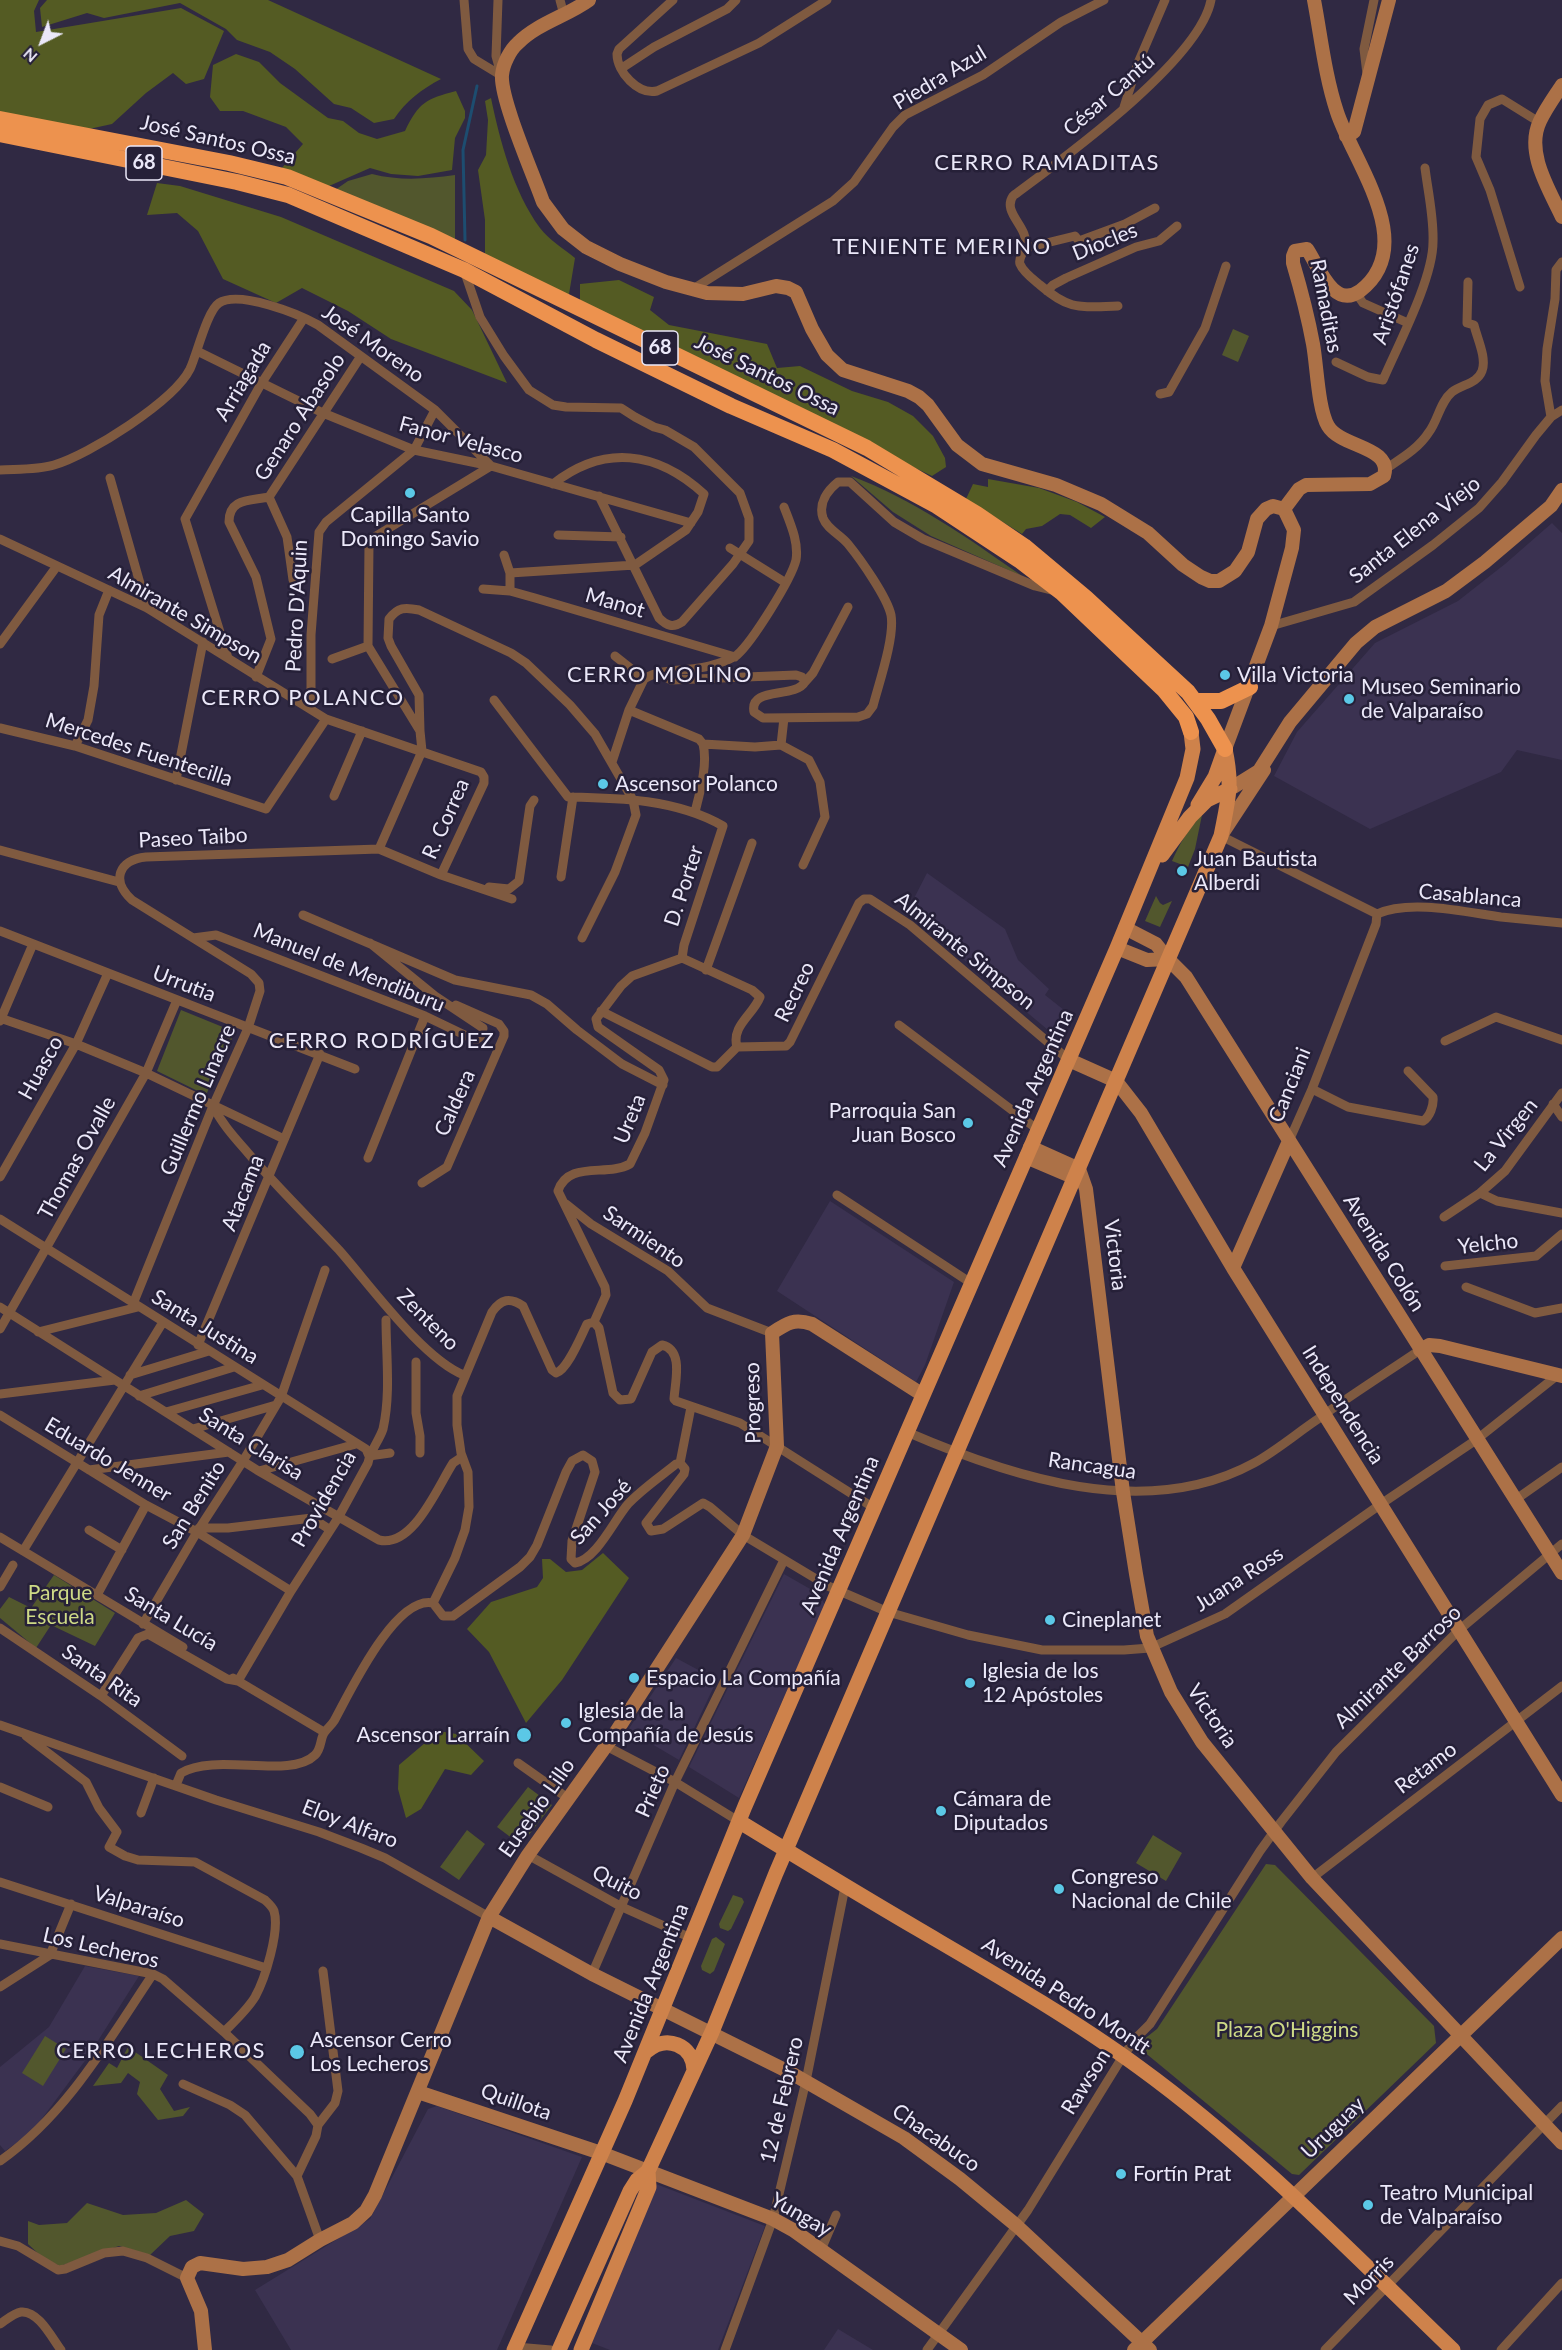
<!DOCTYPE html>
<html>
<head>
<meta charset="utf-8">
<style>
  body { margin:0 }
  #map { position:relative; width:1562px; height:2350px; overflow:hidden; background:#302943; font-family:Lato,sans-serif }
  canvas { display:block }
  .north { position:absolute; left:12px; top:12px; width:60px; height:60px; -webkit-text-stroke:4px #262038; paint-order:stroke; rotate:222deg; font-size:16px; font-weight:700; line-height:24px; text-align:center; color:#ebe8f9 }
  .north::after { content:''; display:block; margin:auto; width:21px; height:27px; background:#ebe8f9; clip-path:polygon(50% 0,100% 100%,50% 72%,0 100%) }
</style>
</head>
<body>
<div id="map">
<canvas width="1562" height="2350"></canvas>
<div class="north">N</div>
</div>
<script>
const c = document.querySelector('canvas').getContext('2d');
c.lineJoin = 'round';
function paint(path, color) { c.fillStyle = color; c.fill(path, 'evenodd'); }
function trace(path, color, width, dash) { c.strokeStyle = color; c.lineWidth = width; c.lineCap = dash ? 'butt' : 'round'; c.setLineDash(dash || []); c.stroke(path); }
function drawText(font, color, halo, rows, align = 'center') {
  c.font = font + ' Lato,sans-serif'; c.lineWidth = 5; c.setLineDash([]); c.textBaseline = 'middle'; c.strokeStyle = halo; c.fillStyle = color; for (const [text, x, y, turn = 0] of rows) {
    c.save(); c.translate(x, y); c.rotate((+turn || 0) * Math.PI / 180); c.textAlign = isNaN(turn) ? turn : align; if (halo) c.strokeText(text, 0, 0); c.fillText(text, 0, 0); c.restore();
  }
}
paint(new Path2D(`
  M1552,523l10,10v227l-45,-10 -16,22 -131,57 -96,-53 23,-44 78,-89 83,-42 47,-37z
  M927,873l78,56 13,31 31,29 -4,6 24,19 -9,26 -153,-128z
  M830,1201l124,81 -29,83 -9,17 -139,-91z
  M784,1574l35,20 6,11 -86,193 -50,-31z
  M676,1658l41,22 -38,80 -51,-30z
  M85,1966l54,10 -52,82 -55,74 -27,19 -5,-6v-78l49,-40z
  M437,2106l145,51 -85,193h-206l-36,-60 115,-71 58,-110z
  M656,2184l109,42 -47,124h-108l-18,-7z
  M838,2329l35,21h-49z`), '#3b3251');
paint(new Path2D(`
  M372,174c28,7 54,5 83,1v65l-120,-50 13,-9z
  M1233,329l16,7 -11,26 -16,-7z
  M851,476c62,23 117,62 171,100l-91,-40 -38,-24z
  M1202,815l-7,34 -7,18 -16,-6c8,-18 16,-32 30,-46z
  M1156,896l4,7 3,2 9,-4 -12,26 -15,-6z
  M181,1010l54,22 -29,63 -49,-24z
  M54,1575l61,38 -20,33 -44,-21 -15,23 -36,-30v-9l9,-12 22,11z
  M528,1787l24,18 -31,40 -24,-18z
  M467,1830l18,14 -26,36 -19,-13z
  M1153,1835l29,18 -16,28 -30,-18z
  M1266,1864l9,1 159,161 2,17 -137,132 -7,-1 -149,-123 -4,-8 18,-14z
  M733,1895l9,3 2,4 -13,27 -3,2 -8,-3 -1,-4z
  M716,1937l9,7 -11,27 -4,3 -8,-4 -1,-4 11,-27z
  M45,2036l21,13 -23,37 -21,-13z
  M128,2047l40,28 -8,14 14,22 16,-4 -7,9 -25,4 -21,-26 3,-12 -12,-9 -7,10 -28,3 16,-23 8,5z
  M186,2200l18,14 -10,17 -24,5 -20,19 -31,-9 -59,20 -17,-8 -15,-14v-23l11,4 28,-2 20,-20 36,12 33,-2z`), '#52572d');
paint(new Path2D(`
  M0,0h39l-5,11 2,21 145,-24 43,23 -20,48 -18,5 -13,-11 -27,20 -34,31 -23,5 -89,-17z
  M47,0h221l173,79c-19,10 -35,22 -47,40l-20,4 -23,-15 -17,-4 -39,-35 -25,-17 -33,-12 -11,-11 -46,-26 -76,15 -17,-5 -45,14 -2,-19z
  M236,54l23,8 21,21 48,35 15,3 16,12 18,6 28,-8c14,-29 21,-32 51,-40l9,20v7l-10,20 -3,32 -34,6 -27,-2 -21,-6 -41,18 -48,-17 22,-25 -17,-17 -43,-16h-23l-10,-14 3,-32z
  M491,98c9,43 22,93 49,130 8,11 24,21 35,30l-7,42 -83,-44v-36l-7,-50 8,-15 2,-35 -3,-19z
  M157,183l23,3 101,31 173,74 18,19 35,73 -116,-44 -43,-28 -46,-23 -26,15 -53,-24 -25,-48 -21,-18 -30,2z
  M619,280l35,17 -4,13 19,15 98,19 10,24 23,-2 52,25 36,11 25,14 20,20 12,22 1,9 -14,9 -352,-168v-24z
  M988,479l51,9 38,14 28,15 -14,11 -21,-13 -10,-1 -18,12 -16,3 -4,5 -56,-35 7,-15 15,3z
  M603,1553l26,25 -67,102 -36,43 -37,-71 -22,-23 24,-27 46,-15 6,-9 -1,-19h8l16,13 16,-2z
  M439,1731l17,3 28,27 -13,14 -26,-6 -24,40 -15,9 -8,-29 1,-24z`), '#545b23');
trace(new Path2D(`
  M465,240l-2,-90 14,-64`), '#1d4d70', 3);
trace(new Path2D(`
  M464,0l4,49 6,10 28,17
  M498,0l-2,56 5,18
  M560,0l4,15
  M673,0l-54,49 -2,5c0,18 21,41 40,37l102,-48 68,-43
  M622,68l32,-21 73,-38 9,-9
  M1367,74l-3,-25 10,-49
  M1124,107l14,-44 27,-63
  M1026,248l49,-12 4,5 46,-17 30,-16
  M464,270l16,47 24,39 25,34 24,15 13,2 55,1 14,9 19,10 11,3 29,17 46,46 9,25v23l-16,23 -51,58c-9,6 -15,4 -23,-4l-60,-122
  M1520,287l-30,-97 -14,-33 4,-38 8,-14 14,-6 37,23
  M693,289l140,-88 21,-19 39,-55 12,-12 78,-40 78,-53 43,-22
  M1047,291l6,-6 13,-7 70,-31 23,-6 18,-15
  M1356,293l7,10 45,20
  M1118,306c-38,1 -48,5 -78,-21 -6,-5 -17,-13 -20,-21 -3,-9 10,-14 4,-30 -5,-13 -20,-25 -11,-38 51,-38 187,-136 198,-196
  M197,351l126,62 91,37 77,16 200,57
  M1336,362l32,15 15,3c15,-35 50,-101 50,-138 1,-24 -5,-50 -8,-74
  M1160,394l9,-2 36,-64 21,-62
  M1551,417l-6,-36 2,-32 8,-50 1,-29 6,-8
  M1387,468c15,-10 32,-20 42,-36 9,-12 11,-30 23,-40 10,-8 25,-8 30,-21 5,-13 -5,-33 -8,-46l-7,-2 1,-41
  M0,470c18,-1 37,0 54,-5 35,-10 120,-64 136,-96 7,-15 17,-58 29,-66 20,-13 80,11 99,22l117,85 56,56 -115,70 -7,8 -1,102 52,85 2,20 -43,98
  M110,478l37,130
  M269,497l92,-141
  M269,497l18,40 6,43
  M558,535l63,2
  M0,539l147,69 179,111 155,53 3,5v6l-43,92
  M730,548l56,35
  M504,555l6,18v18
  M510,573l125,-8 51,-35 12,-18 6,-18c-47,-43 -100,-50 -151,-10
  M483,589l27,2 25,7 200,59
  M1271,626l83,-24 79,-57 46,-37 23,-26 34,-47 15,-18 11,-7
  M0,644l57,-78
  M615,656l29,23
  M228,658l-43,-139 76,-135 43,-66
  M332,659l36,-13
  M659,673l12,7 125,-5 6,2 3,5c-10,17 -56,4 -51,30l9,6 95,-1 9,-3 6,-8c6,-23 22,-69 18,-91 -4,-18 -30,-55 -43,-71 -7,-9 -21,-15 -25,-26 -5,-15 5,-28 15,-36h12l44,40 29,17 112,47 16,4
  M256,677l15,-38 -15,-62 -27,-55c0,-24 21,-21 40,-25
  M805,682l8,-9 35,-66
  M494,700l74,97c52,1 108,2 155,29l-39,119 -2,13
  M311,709v-74l8,-103 7,-10 88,-72 21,-40
  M629,710l70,29 4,5 52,3 26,-2 28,15 11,22 5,35 -22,48
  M0,728l75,18 191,63 60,-90
  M420,731l-1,-36 -28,-49 -3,-8 1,-19c9,-12 16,-12 30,-9l92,43 15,10 44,42 25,29 38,66 3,15 -21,57 -33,66
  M781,745l3,-27
  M75,746l13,-26 6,-34 5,-71 10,-25
  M612,762l17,-52 15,-31c21,-13 49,-6 72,-15 7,-2 15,-5 21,-9 15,-13 54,-75 59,-95 3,-18 -6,-37 -12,-53
  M176,780l27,-138
  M334,796l28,-65
  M695,812c5,-20 13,-48 8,-68
  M1221,836l156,78
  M0,850l119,32
  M561,877l12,-80
  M489,887l20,2 10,-8 11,-75 4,-6
  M1377,914c33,-15 88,-2 124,3 20,2 41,4 61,6
  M303,915l152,65 76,15 16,9 30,26 45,34 41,21
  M0,931l355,138
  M193,938l23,-3 209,81 50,24 7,-4 1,-8 -48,-32 -65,-53
  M706,970l46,-127
  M601,1011l111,56h5l20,-20 49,-1 4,-4 69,-139 5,-4h6l40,26 159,135
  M0,1018l76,26 70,29 138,66
  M0,1021l33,-77
  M899,1025l138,104
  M1445,1041l51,-24 66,23
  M1312,1089l36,18 75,14c7,-4 11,-16 10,-24l-25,-26
  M1553,1104l9,13
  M213,1106c9,18 22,32 35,47 29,34 61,65 91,97 31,35 84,109 125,125
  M1289,1141l23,-52 64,-165 1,-10
  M368,1158l57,-142
  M0,1177l76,-133 32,-71
  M422,1183l25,-16 57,-131v-5l-5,-7 -43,-19
  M1480,1193l17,8 65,12
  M837,1195l134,88
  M566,1204l25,20 77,47 39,37 65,25
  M1444,1217l36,-24 25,-22 57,-78
  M0,1219l366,230 3,7
  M1445,1266l91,-10 26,-22
  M1466,1287l69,26 27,-5
  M133,1304l80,-198 35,-78 12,-37 -1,-8 -8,-9 -119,-74c-21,-19 -14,-40 14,-43l233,-8 62,26 71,24
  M0,1307l257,163 122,70c34,8 58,-52 74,-77l9,-6
  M594,1322l12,-27 -1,-8 -47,-96c10,-31 49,-14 72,-27l15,-31 19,-53 -5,-10 -61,-43 -2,-8 25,-33 11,-10 50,-18 70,32 8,7c-7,18 -29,29 -23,50
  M0,1329l146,-256 31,-73
  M38,1332l100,-25
  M198,1345l122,-291
  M416,1362v51l4,23v17
  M130,1375l79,-24
  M0,1394l115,-14
  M139,1396l95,-29
  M166,1412l96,-27
  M0,1415l146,90 51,27 94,59
  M193,1429l83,-24
  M907,1432c104,45 239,90 347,31 22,-12 43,-30 64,-44 33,-24 68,-46 102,-69
  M369,1456l21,-3
  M680,1463l11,-56
  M89,1470l140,-18
  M259,1471l97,-27
  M1515,1500l47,-33
  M199,1528h29l84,-10 17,11
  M89,1530l33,20
  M0,1537l183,110
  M23,1551l140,-229
  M0,1587l13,-22
  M97,1595l49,-90
  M433,1603l10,13h10l67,-49 10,-10 7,-12 29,-73 6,-11 11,-6 9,6 3,11 -23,69 -1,18 4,4c22,-4 39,-43 53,-59 14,-15 32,-27 48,-40l4,-1 5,6 -1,5 -38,49 5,8 12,-2 40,-26 7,4 33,28 85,51 60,26 80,23 74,15h82l26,-2 75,-34 156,-110 95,-64 83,-66
  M433,1603l22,-45 10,-28 4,-23 -1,-35 -7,-19 -4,-28v-29l35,-84c9,-13 18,-15 31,-6l29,64 4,3c12,-4 25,-37 31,-49l7,-2 5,6 14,65 7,7 11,-1 21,-47 10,-7c22,5 13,37 12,54l2,2 64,22 134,85
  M143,1624l54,-92 46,-71 38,-64 44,-127
  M0,1628l101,68 81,60
  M233,1678l91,54
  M101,1696l37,-58 10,-4 79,45 11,2 53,-90 47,-73 30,-55c2,-12 11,-22 15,-34 8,-35 3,-74 3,-109
  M0,1725l216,75 103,32 42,16 24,10 104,59
  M26,1736l60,46 13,26 18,24 -8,15 16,9 13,4 57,2 70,38c3,3 7,6 9,11 6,20 -9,68 -19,86 -8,13 -20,24 -31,35
  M606,1746l69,36 65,40
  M518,1763l51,36
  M176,1785l5,-12c35,-21 109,7 134,-18 6,-6 5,-13 8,-20 2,-5 8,-9 11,-14 15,-27 61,-126 99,-118
  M0,1787l48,20
  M141,1813l13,-35
  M528,1855l94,52 69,31
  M1312,1878l250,-192
  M0,1882l266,86
  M0,1944l153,30 10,5 61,53 86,82 8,11
  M592,1974l83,-192 109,-222
  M0,1987l50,-32 21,-51
  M183,2084l47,21 15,10 52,61 23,64
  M0,2161c67,-47 108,-120 153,-187
  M297,2176l19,-40 2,-11 17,-22 3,-12 -15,-120
  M0,2241l18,5 40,24 7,-1 39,-16 19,-2 24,7 40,20
  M821,2250l15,-35
  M0,2324c6,-4 14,-11 21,-12 17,-2 31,26 40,38
  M516,2347l35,3
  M725,2350l48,-131 33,-138 39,-194
  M927,2350l101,-140 95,-154 14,-19 13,-13 110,-173 21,-29 55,-70 123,-122 103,-86
  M1325,2350l237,-244
  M1501,2350l61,-67`), '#7f5a40', 9);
trace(new Path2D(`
  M589,0c-22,16 -51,23 -71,43 -8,7 -15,21 -16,32 -2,24 32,101 41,127l20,27 23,18 34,17 46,18 41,11 36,1 33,-8 12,2 8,4 16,37 15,26 16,15 65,21 11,6 9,8 29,40 25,19 74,21 45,19 47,29 35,32 18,12 9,4h9l16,-10 13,-19 9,-33 9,-10 7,-3 11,3 10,21 -2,18 -21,78 -46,123
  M1562,85c-7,11 -16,23 -22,36 -15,31 9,68 22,96
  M1346,136l8,-4 35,-132
  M1284,509l15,-20 7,-4 64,-1 14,-8c9,-30 -43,-28 -56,-50 -10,-17 -11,-60 -15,-82 -5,-27 -12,-54 -20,-81v-7l2,-5 12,-2c11,16 26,61 53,42 60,-46 -7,-129 -23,-179 -12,-36 -16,-75 -23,-112
  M1230,789l29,-18 31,-49 66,-79 19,-16 71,-36 39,-29 66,-56 11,-16
  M1222,834l42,-64
  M1125,928l31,16 12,15 18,18 376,596
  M1117,948l30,12 21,-1
  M1069,1060l47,21 25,32 92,155 329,527
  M1030,1147l49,22 7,20 37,303 13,82 11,62 24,56 31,50 110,136 250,265
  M1026,1157l47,20
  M1233,1268l56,-127
  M1420,1350l9,-5 11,1 122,30
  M489,1917l103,57 199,99 113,65 56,41 57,47 133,124
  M418,2092l183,61 172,66 20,11 168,120
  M205,2350l-4,-39 -14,-33 5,-11 8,-4 43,6 24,-2 21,-7 32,-20 33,-17 13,-12 9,-16 114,-278 39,-62 88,-123 127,-197 34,-89 -5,-113c15,-10 22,-15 40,-9l111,71
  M1134,2350l428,-412`), '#ac7147', 14);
trace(new Path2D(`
  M1198,805l17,-28 10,-28
  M1162,855l28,-38 17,-17 23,-11
  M740,1822c59,36 118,72 178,107 75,44 152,88 222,139 114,83 212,185 313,282
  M647,2051c19,-17 46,-6 47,19
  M514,2350l111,-249 120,-295 372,-858 70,-170 6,-29 -2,-17
  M559,2350l71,-159 7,-11 11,-9
  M581,2350l68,-163 -1,-16 64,-139 64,-159 445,-1037c7,-36 12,-50 4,-87`), '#ce824b', 15);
trace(new Path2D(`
  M0,119l229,44 58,14 144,59 436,212 110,66 47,32 62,52 102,94 20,27 17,30
  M0,134l237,48 51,13 176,75 132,70 135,66 102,44 104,56 82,54 43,33 102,97 22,27 5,15
  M1195,701h26l29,-14`), '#ed924e', 16);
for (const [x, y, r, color] of [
  [410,493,6,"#5bc8e6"],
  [1225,675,6,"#5bc8e6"],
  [1349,699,6,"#5bc8e6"],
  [603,784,6,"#5bc8e6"],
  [1182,871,6,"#5bc8e6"],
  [968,1123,6,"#5bc8e6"],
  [1050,1620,6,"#5bc8e6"],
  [634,1678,6,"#5bc8e6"],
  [970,1683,6,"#5bc8e6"],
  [566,1723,6,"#5bc8e6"],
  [524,1735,8,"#5bc8e6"],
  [941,1811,6,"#5bc8e6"],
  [1059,1889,6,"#5bc8e6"],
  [297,2052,8,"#5bc8e6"],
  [1121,2174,6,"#5bc8e6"],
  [1368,2205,6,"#5bc8e6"]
]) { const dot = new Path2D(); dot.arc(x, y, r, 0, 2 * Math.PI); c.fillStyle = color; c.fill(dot); trace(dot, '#262038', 2); }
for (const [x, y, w] of [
  [144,163,36],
  [660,348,36]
]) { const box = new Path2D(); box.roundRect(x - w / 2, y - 17, w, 34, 4.5); c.fillStyle = '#262038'; c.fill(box); trace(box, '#ebe8f9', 1.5); }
drawText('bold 20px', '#ebe8f9', null, [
  ["68",144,163],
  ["68",660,348]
]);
drawText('21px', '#ebe8f9', '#262038', [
  ["Piedra Azul",940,78,-31],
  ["César Cantú",1109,95,-41],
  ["José Santos Ossa",218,140,13],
  ["Diocles",1105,242,-22],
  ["Aristófanes",1396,294,-71],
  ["Ramaditas",1326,306,79],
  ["José Moreno",373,344,35],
  ["José Santos Ossa",767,375,26],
  ["Arriagada",243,381,-59],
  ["Genaro Abasolo",300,417,-57],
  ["Fanor Velasco",461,440,15],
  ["Santa Elena Viejo",1415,530,-38],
  ["Manot",615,603,16],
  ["Pedro D'Aquin",297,606,-87],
  ["Almirante Simpson",185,615,30],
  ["Mercedes Fuentecilla",139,750,18],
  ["R. Correa",446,819,-66],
  ["Paseo Taibo",193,838,-3],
  ["D. Porter",684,886,-72],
  ["Casablanca",1470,896,5],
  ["Almirante Simpson",965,951,39],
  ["Manuel de Mendiburu",349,968,22],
  ["Urrutia",184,984,21],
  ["Recreo",795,992,-64],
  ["Huasco",41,1068,-61],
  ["Canciani",1290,1085,-68],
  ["Avenida Argentina",1033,1088,-66],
  ["Guillermo Linacre",198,1100,-67],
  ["Caldera",455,1103,-66],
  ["Ureta",630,1119,-68],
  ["La Virgen",1506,1135,-51],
  ["Thomas Ovalle",77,1158,-61],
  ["Atacama",243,1193,-68],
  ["Sarmiento",644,1237,34],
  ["Yelcho",1488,1244,-6],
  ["Avenida Colón",1384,1253,58],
  ["Victoria",1115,1255,83],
  ["Zenteno",428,1320,45],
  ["Santa Justina",205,1327,32],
  ["Progreso",753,1403,-91],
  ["Independencia",1343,1405,58],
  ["Santa Clarisa",251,1444,32],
  ["Eduardo Jenner",108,1460,31],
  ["Rancagua",1092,1466,8],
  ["Providencia",324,1499,-60],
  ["San Benito",194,1505,-58],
  ["San José",601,1512,-48],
  ["Avenida Argentina",840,1535,-67],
  ["Juana Ross",1239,1579,-33],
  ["Santa Lucía",171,1619,31],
  ["Almirante Barroso",1398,1667,-44],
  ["Santa Rita",102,1676,35],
  ["Victoria",1212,1716,56],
  ["Retamo",1426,1768,-37],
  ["Prieto",653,1791,-66],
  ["Eusebio Lillo",537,1808,-55],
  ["Eloy Alfaro",350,1824,21],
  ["Quito",617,1883,27],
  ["Valparaíso",139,1907,18],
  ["Los Lecheros",101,1948,13],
  ["Avenida Argentina",651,1983,-68],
  ["Avenida Pedro Montt",1066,1996,33],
  ["Rawson",1086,2082,-58],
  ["12 de Febrero",782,2100,-77],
  ["Quillota",516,2102,19],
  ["Uruguay",1333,2128,-44],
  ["Chacabuco",936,2138,35],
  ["Yungay",801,2215,30],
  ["Morris",1369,2280,-45]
]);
drawText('21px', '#ebe8f9', '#262038', [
  ["Capilla Santo",410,515,"center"],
  ["Domingo Savio",410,539,"center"],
  ["Villa Victoria",1237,675],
  ["Museo Seminario",1361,687],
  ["de Valparaíso",1361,711],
  ["Ascensor Polanco",615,784],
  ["Juan Bautista",1194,859],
  ["Alberdi",1194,883],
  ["Parroquia San",956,1111,"right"],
  ["Juan Bosco",956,1135,"right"],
  ["Cineplanet",1062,1620],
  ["Iglesia de los",982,1671],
  ["12 Apóstoles",982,1695],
  ["Espacio La Compañía",646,1678],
  ["Iglesia de la",578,1711],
  ["Compañía de Jesús",578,1735],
  ["Ascensor Larraín",510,1735,"right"],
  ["Cámara de",953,1799],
  ["Diputados",953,1823],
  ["Congreso",1071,1877],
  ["Nacional de Chile",1071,1901],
  ["Ascensor Cerro",310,2040],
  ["Los Lecheros",310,2064],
  ["Fortín Prat",1133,2174],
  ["Teatro Municipal",1380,2193],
  ["de Valparaíso",1380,2217]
], 'left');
drawText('21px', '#ceda86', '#262038', [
  ["Parque",60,1593],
  ["Escuela",60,1617],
  ["Plaza O'Higgins",1287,2030]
]);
c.letterSpacing = '1.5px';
drawText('22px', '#ebe8f9', '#262038', [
  ["CERRO RAMADITAS",1047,163],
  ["TENIENTE MERINO",942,247],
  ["CERRO MOLINO",660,675],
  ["CERRO POLANCO",303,698],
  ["CERRO RODRÍGUEZ",382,1041],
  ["CERRO LECHEROS",161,2051]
]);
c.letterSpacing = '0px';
</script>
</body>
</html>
